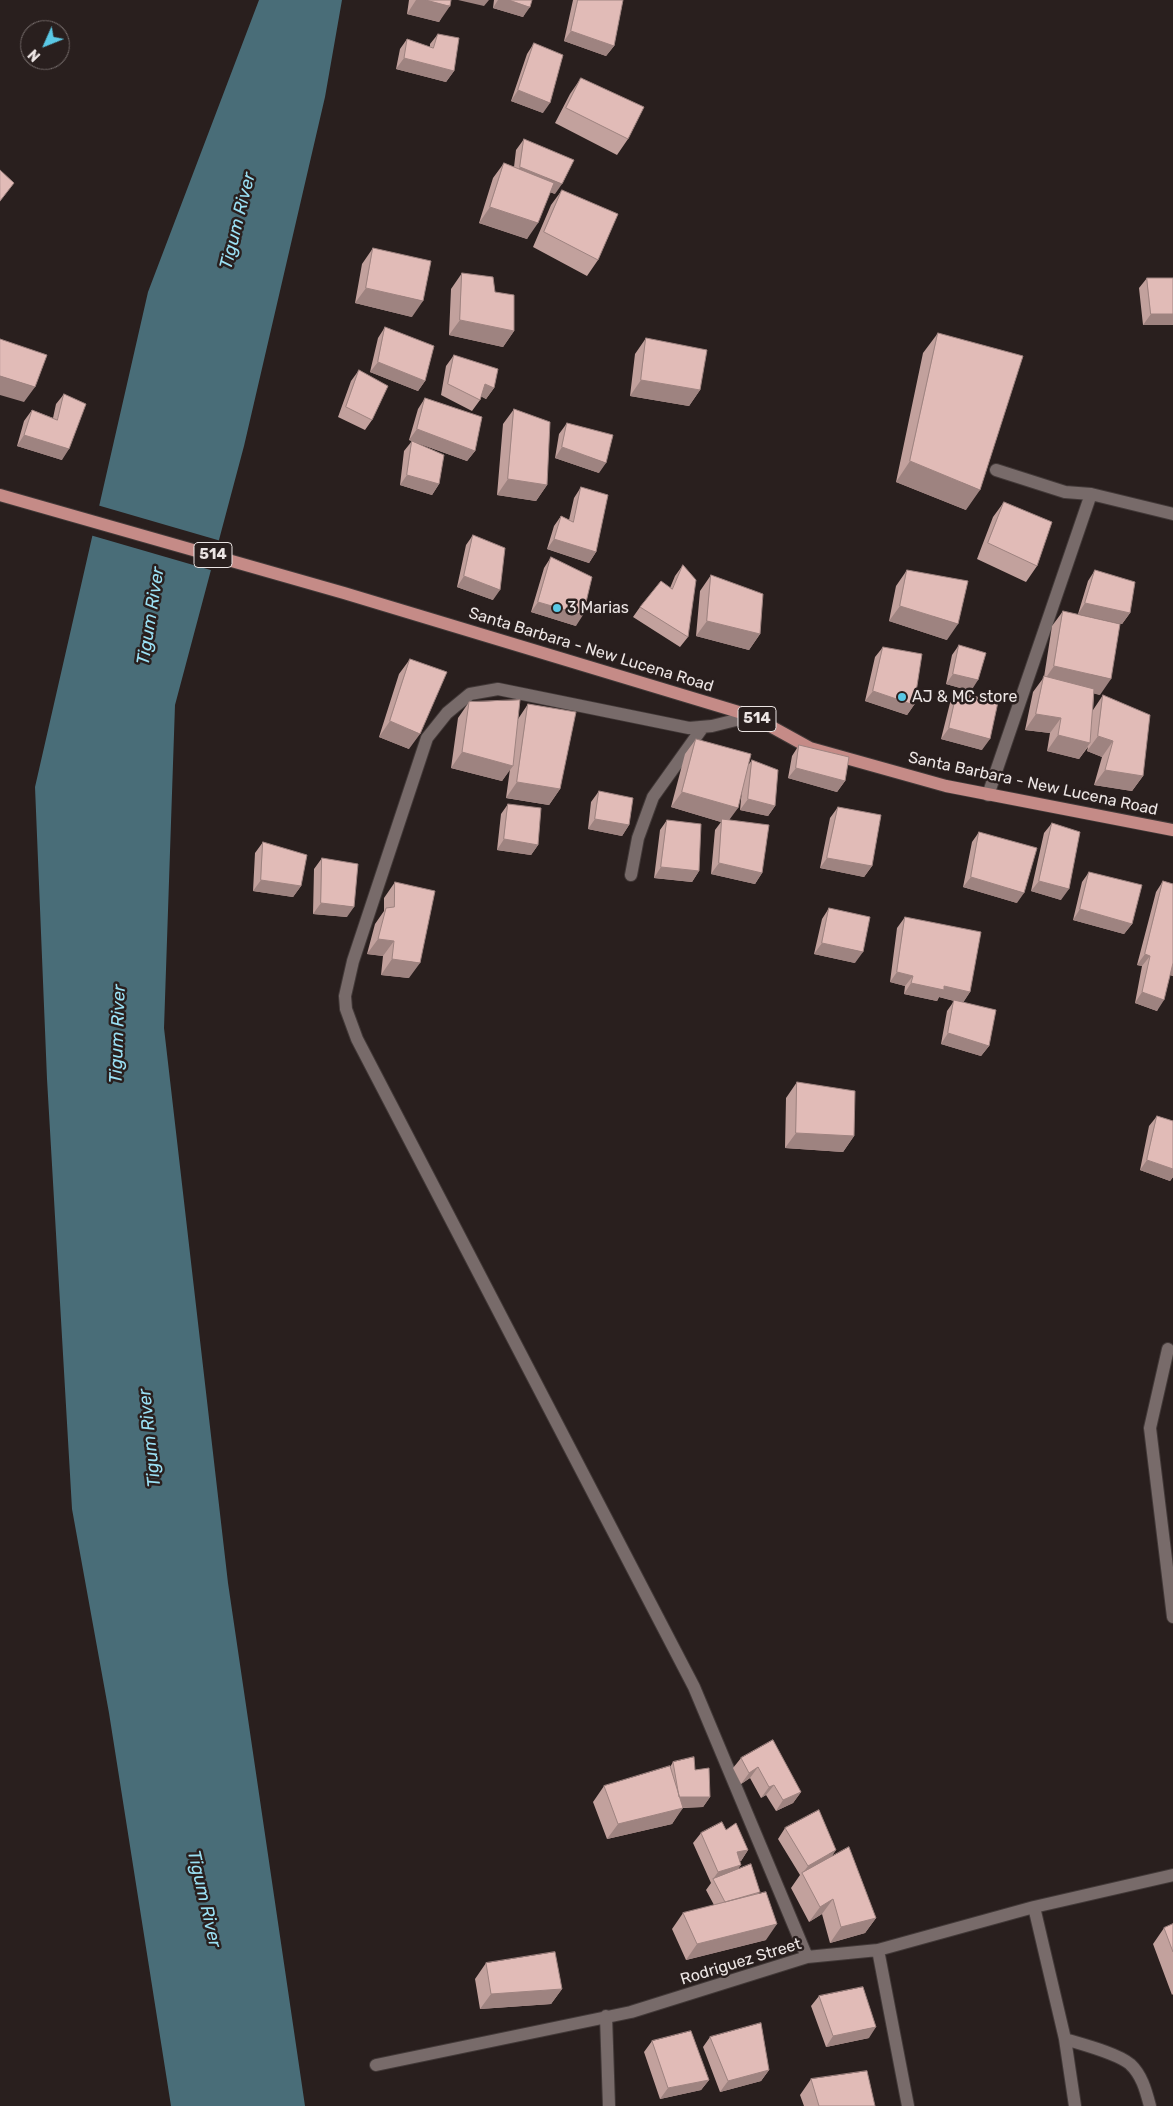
<!DOCTYPE html>
<html>
<head>
<meta charset="utf-8">
<style>
  body { margin:0 }
  #map { position:relative; width:1173px; height:2106px; overflow:hidden; background:#291f1e; font-family:Rubik,sans-serif }
  canvas { display:block }
  .north { position:absolute; left:20px; top:20px; width:50px; height:50px; box-sizing:border-box; background:#291f1e; border:1px solid #776e6d; border-radius:50%; rotate:226deg; font-size:14px; font-weight:700; line-height:20px; text-align:center; color:#ece5e4 }
  .north::after { content:''; display:block; margin:auto; width:18px; height:22px; background:#5ac8e5; clip-path:polygon(50% 0,100% 100%,50% 72%,0 100%) }
</style>
</head>
<body>
<div id="map">
<canvas width="1173" height="2106"></canvas>
<div class="north">N</div>
</div>
<script>
const c = document.querySelector('canvas').getContext('2d');
c.lineJoin = 'round';
function paint(path, color) { c.fillStyle = color; c.fill(path, 'evenodd'); }
function trace(path, color, width, dash) { c.strokeStyle = color; c.lineWidth = width; c.lineCap = dash ? 'butt' : 'round'; c.setLineDash(dash || []); c.stroke(path); }
function drawText(font, color, halo, rows, align = 'center') {
  c.font = font + ' Rubik,sans-serif'; c.lineWidth = 5; c.setLineDash([]); c.textBaseline = 'middle'; c.strokeStyle = halo; c.fillStyle = color; for (const [text, x, y, turn = 0] of rows) {
    c.save(); c.translate(x, y); c.rotate((+turn || 0) * Math.PI / 180); c.textAlign = isNaN(turn) ? turn : align; if (halo) c.strokeText(text, 0, 0); c.fillText(text, 0, 0); c.restore();
  }
}
paint(new Path2D(`
  M259,0h83l-17,97 -81,349 -69,259 -11,323 64,555 77,523h-134l-62,-393 -37,-204 -25,-430 -12,-292 113,-495z`), '#496d78');
paint(new Path2D(`
  M97,505l124,36 -7,30 -124,-36z`), '#291f1e');
const street = new Path2D(`
  M1091,494l82,20
  M752,716l-40,10 -23,2 -191,-39 -28,5 -23,19 -20,25 -74,223 -8,35 1,13 11,30 337,648 113,270
  M988,795l103,-301 -26,-2 -69,-22
  M631,875l7,-37 15,-41 50,-70
  M1168,1349l-18,79 23,189
  M1034,1907l31,132 10,67
  M878,1950l30,156
  M606,2016l3,90
  M1065,2039c16,5 52,14 65,25 12,11 16,27 20,42
  M376,2065l255,-53 176,-55 71,-7 156,-43 139,-32`);
const primary = new Path2D(`
  M0,495l344,98 408,123 58,32 136,38 227,44`);
trace(street, '#423938', 14);
trace(primary, '#423938', 14);
trace(street, '#786b6a', 12);
trace(primary, '#c58b87', 12);
paint(new Path2D(`
  M409,0h42l-12,22 -32,-8z
  M494,0h38l-9,17 -30,-9z
  M573,0h50l-9,46 -8,10 -42,-15z
  M438,34l16,37 -8,11 -50,-13 4,-20 7,-10 23,8v-3z
  M534,43l9,70 -32,-12 16,-47z
  M581,78l47,61 -11,16 -62,-32 15,-29z
  M524,139l31,55 -5,-2 -23,47 -48,-16 14,-45 11,-15 10,4 2,-17z
  M562,190l36,70 -11,16 -54,-29 18,-42z
  M373,248l39,69 -57,-14 7,-39z
  M462,273l33,19 19,39 -11,16 -54,-12 2,-46z
  M1147,278l26,47h-30l-4,-37z
  M385,327l40,54 -7,10 -48,-19 8,-34z
  M938,333l28,177 -70,-28 27,-129z
  M646,338l54,52 -11,16 -59,-10 5,-42z
  M454,355l40,33 -8,11 -5,-3 -1,4 -8,11 -31,-16 5,-29z
  M359,370l13,50 -7,10 -27,-13 13,-36z
  M64,394l-2,66 -45,-14 7,-25 8,-11 21,8 3,-14z
  M425,398l50,53 -8,10 -58,-21 9,-31z
  M514,409l33,76 -11,16 -39,-6 6,-71z
  M567,423l32,50 -44,-15 4,-24z
  M412,441l27,43 -7,11 -32,-10 4,-34z
  M581,487l15,65 -7,11 -42,-14 7,-23 7,-10 8,4 5,-22z
  M1004,502l33,64 -11,16 -49,-23 16,-42z
  M473,535l20,65 -36,-13 9,-42z
  M551,557l25,69 -45,-14 13,-44z
  M683,565l5,72 -8,10 -47,-30 7,-10 30,-19 5,-12z
  M907,570l40,70 -58,-19 7,-35z
  M1095,570l35,43 -8,11 -44,-10 10,-33z
  M711,575l49,59 -11,16 -53,-14 4,-45z
  M1063,611l37,84 -6,-2 -1,17 10,-15 40,81 -11,15 -38,-6 8,-28 -15,-6 1,-4 -9,12 -32,-8 3,-18 -25,-3 8,-38 11,-15 8,-51z
  M959,645l12,46 -25,-7 6,-29z
  M883,647l31,58 -7,10 -42,-14 10,-44z
  M410,659l-1,90 -30,-12 20,-63z
  M957,692l25,58 -41,-11 9,-36z
  M469,702l49,17 10,-15 32,85 -11,16 -43,-7 4,-29 -8,12 -51,-13 7,-50z
  M696,739l53,25 3,-4 23,46 -7,10 -28,-6 2,-21 -13,31 33,53 -7,11 -44,-10 4,-44 6,-8 -50,-15 14,-53z
  M799,745l46,36 -8,11 -49,-14 4,-22z
  M599,791l30,34 -7,11 -34,-7 3,-27z
  M508,804l30,41 -7,10 -34,-5 4,-36z
  M838,807l34,59 -8,11 -44,-9 10,-50z
  M667,820l32,51 -7,11 -38,-4 6,-48z
  M1052,823l9,77 -30,-9 13,-58z
  M979,832l38,71 -54,-16 9,-45z
  M263,842l38,44 -8,11 -40,-6 2,-38z
  M322,858l25,59 -34,-3 1,-45z
  M1089,872l43,52 -8,10 -51,-14 9,-38z
  M1163,881l10,3v92l-3,-1 -13,36 -22,-8 7,-37 -5,-1 19,-73z
  M395,882l14,96 -28,-3 2,-19 -16,-2 8,-30 9,-13v-13z
  M829,908l26,55 -41,-9 8,-35z
  M905,917l65,75 -7,10 26,44 -8,10 -40,-12 6,-33 7,-10 -15,-4 -2,4 -33,-7 1,-8 -15,-4 7,-54z
  M797,1082l57,54 -11,16 -58,-4 1,-50z
  M1157,1116l16,5v56l-3,4 -30,-11 9,-44z
  M741,1758l60,34 -8,11 -17,8 -10,-16 -5,3 -11,-20 -9,6 -8,-16z
  M673,1762l22,8 15,27 -7,10 -21,1 -10,16 -65,15 -14,-37 11,-16 66,-19z
  M785,1828l47,28 44,62 -11,15 -35,10 -8,-29 -13,8 -18,-34 9,-13 -22,-36z
  M726,1830l22,20 -7,11h-2l-1,8 21,25 7,46 -80,20 -14,-31 11,-16 31,-8 -8,-15 5,-7 -18,-40 8,-10z
  M1173,1924v70l-1,1 -19,-51 11,-16z
  M486,1963l76,26 -11,15 -71,5 -5,-30z
  M819,1996l50,42 -43,9 -15,-41z
  M710,2037l59,33 -8,11 -41,11 -17,-45z
  M652,2041l57,39 -8,10 -41,9 -16,-47z
  M811,2079l64,27h-71l-4,-11z`), '#c2a19d');
paint(new Path2D(`
  M416,0h10l24,6 -11,16 -32,-8z
  M458,0h31l-5,6z
  M498,0h11l21,7 -7,10 -30,-9z
  M571,31l43,15 -8,10 -42,-15z
  M404,58l50,13 -8,11 -50,-13z
  M518,90l32,13 -7,10 -32,-12z
  M520,167l42,17 -7,10 -43,-17z
  M490,207l48,16 -11,16 -48,-16z
  M366,288l57,13 -11,16 -57,-14z
  M1151,314h22v11h-30z
  M460,320l54,11 -11,16 -54,-12z
  M378,362l47,19 -7,10 -48,-19z
  M0,376l35,11 -11,15 -24,-7z
  M641,380l59,10 -11,16 -59,-10z
  M485,384l9,4 -8,11 -8,-4z
  M417,429l58,22 -8,10 -58,-21z
  M24,435l45,14 -7,11 -45,-14z
  M562,447l44,16 -7,10 -44,-15z
  M910,461l70,29 -14,20 -70,-28z
  M407,475l32,9 -7,11 -32,-10z
  M508,479l39,6 -11,16 -39,-6z
  M554,539l42,13 -7,11 -42,-14z
  M464,576l36,14 -7,10 -36,-13z
  M538,602l45,13 -7,11 -45,-14z
  M1085,603l45,10 -8,11 -44,-10z
  M900,606l58,18 -11,16 -58,-19z
  M707,621l53,13 -11,16 -53,-14z
  M1054,666l57,13 -11,16 -57,-13z
  M953,674l25,6 -7,11 -25,-7z
  M873,691l41,14 -7,10 -42,-14z
  M1036,714l25,4 -11,15 -25,-3z
  M390,721l30,13 -11,15 -30,-12z
  M949,728l41,11 -8,11 -41,-11z
  M1058,735l32,8 -11,16 -32,-8z
  M1098,736l15,5 -11,16 -15,-6z
  M462,752l51,14 -11,15 -51,-13z
  M796,768l49,13 -8,11 -49,-14z
  M1105,770l38,6 -11,15 -38,-6z
  M517,782l43,7 -11,16 -43,-7z
  M682,792l56,16 -11,15 -5,-4 -1,3 -50,-15z
  M748,799l27,7 -7,10 -28,-6z
  M595,819l34,6 -7,11 -34,-7z
  M504,839l34,6 -7,10 -34,-5z
  M827,858l45,8 -8,11 -44,-9z
  M719,863l43,10 -7,11 -44,-10z
  M661,867l38,4 -7,11 -38,-4z
  M971,877l53,16 -7,10 -54,-16z
  M261,880l40,6 -8,11 -40,-6z
  M1039,881l30,8 -8,11 -30,-9z
  M321,903l33,4 -7,10 -34,-3z
  M1080,909l52,15 -8,10 -51,-14z
  M378,939l16,2 -11,15 -16,-2z
  M822,943l41,9 -8,11 -41,-9z
  M1145,954l5,2 -8,10 -5,-1z
  M392,959l28,4 -11,15 -28,-3z
  M1173,963v13l-7,-2z
  M897,972l16,4 -8,10 -15,-4z
  M911,983l33,3 26,6 -7,11 -24,-6 -2,4 -33,-7z
  M1142,992l22,8 -7,11 -22,-8z
  M948,1033l41,13 -8,10 -40,-12z
  M796,1133l58,3 -11,16 -58,-4z
  M1147,1160l26,9v8l-3,4 -30,-11z
  M758,1767l-8,11 -9,6 8,-11z
  M774,1785l-8,10 -5,3 8,-11z
  M801,1792l-8,11 -17,8 7,-11z
  M679,1797h31l-7,10 -32,1z
  M683,1808l-11,16 -65,15 11,-15z
  M748,1850l-7,11 -11,2 7,-11z
  M836,1850l-7,11 -27,13 6,-8z
  M741,1865l-8,11 -20,3 5,-7z
  M833,1899l-11,15 -13,8 11,-15z
  M876,1918l-11,15 -35,10 11,-16z
  M777,1924l-11,16 -80,20 11,-16z
  M562,1989l-11,15 -71,5 11,-15z
  M876,2027l-7,11 -43,9 7,-11z
  M769,2070l-8,11 -41,11 8,-11z
  M709,2080l-8,10 -41,9 8,-11z`), '#9e8380');
const building = new Path2D(`
  M426,0h25l-1,6z
  M509,0h23l-2,7z
  M578,0h45l-9,46 -43,-15z
  M438,34l21,4 -5,33 -50,-13 3,-19 26,9z
  M534,43l29,12 -13,48 -32,-13z
  M581,78l63,29 -16,32 -62,-31z
  M524,139l50,21 -12,24 -42,-17z
  M504,163l50,20 -16,40 -48,-16z
  M0,170l14,13 -14,18z
  M562,190l56,24 -20,46 -54,-28z
  M373,248l58,13 -8,40 -57,-13z
  M462,273l31,4 2,15 19,3v36l-54,-11z
  M1147,278h26v36h-22z
  M385,327l49,19 -9,35 -47,-19z
  M938,333l85,23 -43,134 -70,-29z
  M646,338l61,12 -7,40 -59,-10z
  M0,339l47,16 -12,32 -35,-11z
  M454,355l44,14 -4,19 -9,-4 -5,16 -32,-16z
  M359,370l29,16 -16,34 -26,-13z
  M64,394l22,10 -17,45 -45,-14 8,-25 25,10z
  M425,398l57,19 -7,34 -58,-22z
  M514,409l36,13 -3,63 -39,-6z
  M567,423l46,12 -7,28 -44,-16z
  M412,441l32,14 -5,29 -32,-9z
  M581,487l27,8 -12,57 -42,-13 7,-23 12,6z
  M1004,502l48,20 -15,44 -49,-23z
  M473,535l32,13 -5,42 -36,-14z
  M551,557l41,20 -9,38 -45,-13z
  M683,565l13,15 -8,57 -48,-30 21,-26 11,8z
  M907,570l61,11 -10,43 -58,-18z
  M1095,570l40,12 -5,31 -45,-10z
  M711,575l52,19 -3,40 -53,-13z
  M1063,611l57,13 -9,55 -57,-13z
  M959,645l27,8 -8,27 -25,-6z
  M883,647l39,7 -8,51 -41,-14z
  M410,659l37,13 -27,62 -30,-13z
  M1044,676l50,13 -4,54 -32,-8 3,-17 -25,-4z
  M957,692l41,10 -8,37 -41,-11z
  M1103,695l47,20 -7,61 -38,-6 8,-29 -15,-5z
  M520,700l-7,66 -51,-14 7,-50z
  M528,704l48,8 -16,77 -43,-7z
  M696,739l55,15 -13,54 -56,-16z
  M799,745l50,12 -4,24 -49,-13z
  M752,760l26,10 -3,36 -27,-7z
  M599,791l34,7 -4,27 -34,-6z
  M508,804l33,4 -3,37 -34,-6z
  M838,807l43,8 -9,51 -45,-8z
  M722,819l47,6 -7,48 -43,-10z
  M667,820l34,4 -2,47 -38,-4z
  M1052,823l28,9 -11,57 -30,-8z
  M979,832l58,16 -13,45 -53,-16z
  M263,842l44,13 -6,31 -40,-6z
  M322,858l36,6 -4,43 -33,-4z
  M1089,872l53,13 -10,39 -52,-15z
  M1163,881l10,3v79l-9,37 -22,-8 8,-36 -5,-2z
  M395,882l40,9 -15,72 -28,-4 2,-18 -16,-2 8,-31 8,-1z
  M829,908l41,9 -7,35 -41,-9z
  M905,917l76,15 -11,60 -26,-6v4l-33,-7 2,-7 -16,-4z
  M954,1000l42,10 -7,36 -41,-13z
  M797,1082l58,9 -1,45 -58,-3z
  M1157,1116l16,5v48l-26,-9z
  M773,1740l28,52 -18,8 -9,-15 -5,2 -11,-20 -9,6 -8,-15z
  M694,1757l1,13 14,-2 1,29h-31l-6,-35z
  M670,1766l13,42 -65,16 -14,-38z
  M819,1810l17,40 -28,16 -23,-38z
  M722,1822l4,8 10,-7 12,27 -11,2 4,13 -23,7 -17,-39z
  M849,1847l27,71 -35,9 -8,-28 -13,8 -18,-34z
  M751,1864l9,28 -35,10 -12,-23z
  M766,1892l11,32 -80,20 -14,-31z
  M1173,1924v28l-9,-24z
  M555,1952l7,37 -71,5 -5,-31z
  M863,1987l13,40 -43,9 -14,-40z
  M761,2023l8,47 -41,11 -18,-44z
  M691,2031l18,49 -41,8 -16,-47z
  M867,2071l8,35h-56l-8,-27z`);
paint(building, '#e1bbb7');
trace(building, '#9e8380', 1);
for (const [x, y, r, color] of [
  [557,608,5,"#5ac8e5"],
  [902,697,5,"#5ac8e5"]
]) { const dot = new Path2D(); dot.arc(x, y, r, 0, 2 * Math.PI); c.fillStyle = color; c.fill(dot); trace(dot, '#291f1e', 2); }
for (const [x, y, w] of [
  [213,555,38],
  [757,719,38]
]) { const box = new Path2D(); box.roundRect(x - w / 2, y - 12.5, w, 25, 4); c.fillStyle = '#291f1e'; c.fill(box); trace(box, '#ece5e4', 1); }
drawText('bold 15px', '#ece5e4', null, [
  ["514",213,555],
  ["514",757,719]
]);
drawText('16px', '#ece5e4', '#291f1e', [
  ["3 Marias",567,608],
  ["AJ & MC store",912,697]
], 'left');
drawText('16px', '#ece5e4', '#291f1e', [
  ["Santa Barbara - New Lucena Road",591,650,17],
  ["Santa Barbara - New Lucena Road",1033,784,12],
  ["Rodriguez Street",741,1962,-17]
]);
drawText('italic 18px', '#9be1f5', '#291f1e', [
  ["Tigum River",238,221,-76],
  ["Tigum River",151,616,-81],
  ["Tigum River",118,1034,-88],
  ["Tigum River",150,1438,-96],
  ["Tigum River",204,1899,77]
]);
</script>
</body>
</html>
